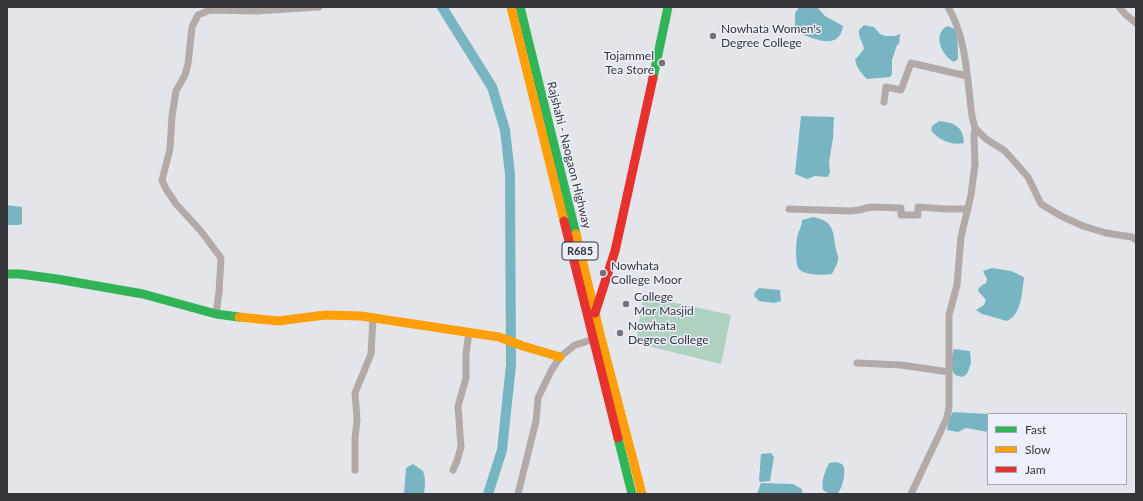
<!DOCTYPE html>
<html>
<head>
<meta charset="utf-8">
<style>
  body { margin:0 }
  #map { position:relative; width:1143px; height:501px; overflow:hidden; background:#e4e5ea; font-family:Lato,sans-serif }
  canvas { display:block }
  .frame { position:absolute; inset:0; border:8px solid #35363b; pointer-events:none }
  .legend { position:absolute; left:987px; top:413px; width:140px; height:72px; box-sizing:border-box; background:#edf0fb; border:1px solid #a3a6ae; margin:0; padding:5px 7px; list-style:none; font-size:12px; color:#35363b }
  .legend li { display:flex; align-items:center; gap:8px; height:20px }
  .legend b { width:20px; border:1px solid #a3a6ae }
</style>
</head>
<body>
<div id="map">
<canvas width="1143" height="501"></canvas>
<div class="frame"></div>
<ul class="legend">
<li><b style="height:5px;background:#30b455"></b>Fast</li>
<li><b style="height:5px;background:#ff9f0a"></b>Slow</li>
<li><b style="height:5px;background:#e5322d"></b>Jam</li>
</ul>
</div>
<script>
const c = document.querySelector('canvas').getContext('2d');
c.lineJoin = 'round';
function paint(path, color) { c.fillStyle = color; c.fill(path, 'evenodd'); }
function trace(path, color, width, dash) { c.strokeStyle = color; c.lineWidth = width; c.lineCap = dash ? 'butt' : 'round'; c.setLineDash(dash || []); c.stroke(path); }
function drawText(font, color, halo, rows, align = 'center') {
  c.font = font + ' Lato,sans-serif'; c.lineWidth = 3; c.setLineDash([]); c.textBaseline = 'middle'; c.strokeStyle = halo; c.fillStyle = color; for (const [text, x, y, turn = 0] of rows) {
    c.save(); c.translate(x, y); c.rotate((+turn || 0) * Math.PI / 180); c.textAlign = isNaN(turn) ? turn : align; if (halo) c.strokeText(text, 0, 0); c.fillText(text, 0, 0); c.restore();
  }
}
paint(new Path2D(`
  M643,296l88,19 -10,49 -85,-21z`), '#afd1c0');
paint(new Path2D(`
  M799,7h18l8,9 18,10c-4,27 -33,11 -48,5v-18z
  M864,25l10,2 6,7 5,2h10l5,-2 -1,10 -2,1 -5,15v14l-2,3 -23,2c-6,-6 -10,-11 -12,-19l9,-11c-1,-7 -6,-12 -5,-19z
  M947,26l8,3c3,9 3,21 3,30l-4,3c-12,-6 -22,-27 -7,-36z
  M801,116l33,1 -1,21 -4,24 1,10 -2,5 -13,-1 -8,3 -12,-5z
  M939,121c16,2 24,5 25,22 -12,3 -26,-3 -33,-13l1,-4z
  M7,205l15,2v17l-3,1h-12z
  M813,217c18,4 20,10 22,27 0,4 2,8 3,12 1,6 -3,12 -6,18 -8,1 -27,2 -33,-5 -4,-5 -3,-25 -2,-31 1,-6 5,-12 5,-18z
  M992,268l19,3 13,6c-2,15 -2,37 -17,44l-25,-7 -6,-4 8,-5 2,-5 -7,-8 -1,-3 3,-3 5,-3 1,-4 -4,-8z
  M759,288l21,2 1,11 -7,2 -15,-2 -5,-5 1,-4z
  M954,349l16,2 1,12 -4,11 -5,3 -7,-2c-6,-8 -4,-17 -1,-26z
  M953,412l35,2v18l-22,-4 -8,4 -11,-2 2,-10z
  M771,453l3,4 -4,24 -10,1 -1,-1 2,-27z
  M836,462l6,2 2,3c1,9 -1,19 -6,26h-10l-5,-3c-2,-9 2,-19 6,-27z
  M413,464l10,7c3,8 2,15 1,23h-20l2,-26z
  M761,483l32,1 9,5v5h-45z`), '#78b5c3');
trace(new Path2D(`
  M442,7l50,80 13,43 5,44 1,191 -9,85 -14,44`), '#78b5c3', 10);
trace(new Path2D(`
  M948,7c19,32 19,73 24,109l3,12 11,11 19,12 23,26 13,27 20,12 22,10 23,7 26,4 4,3
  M1119,7l7,8 10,8
  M884,102l2,-15 15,3 10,-27 56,13
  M789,209l61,2 9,-1 12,-3 30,1v7h17v-8l28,2h22
  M216,314l3,-22 2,-34 -21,-28 -24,-26 -10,-15 -4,-9 8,-31 2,-33 4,-25 9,-16 3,-11 4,-37 6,-12 12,-5 46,1 63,-4
  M857,363l44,2 48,7
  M355,470v-31l2,-20 -2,-26 16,-39 2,-36
  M453,470l4,-9 4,-14 -3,-41 8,-28v-24l3,-22
  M518,494l18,-73 2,-23 13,-27 9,-14 15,-12 19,-6
  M911,494l36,-76 2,-11v-92l8,-30 4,-48 10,-42 4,-31 -1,-28 1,-8`), '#b1aaa9', 7);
trace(new Path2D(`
  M520,7l56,227
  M653,78l15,-71
  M7,274h13l37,5 86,15 73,20 23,3
  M618,438l14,56`), '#30b455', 9);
trace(new Path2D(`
  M511,7l53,214
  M576,234l25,104 41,156
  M239,317l39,4 47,-6 36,1 138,21 24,9 37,11`), '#ff9f0a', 9);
trace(new Path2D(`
  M564,221l54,217
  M595,313l20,-62 38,-173`), '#e5322d', 9);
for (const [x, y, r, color] of [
  [713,36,4,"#727378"],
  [662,63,4,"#727378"],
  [603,273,4,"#727378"],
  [626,304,4,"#727378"],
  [620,333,4,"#727378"]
]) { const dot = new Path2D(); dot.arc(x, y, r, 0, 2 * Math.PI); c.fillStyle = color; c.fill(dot); trace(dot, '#edf0fb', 1.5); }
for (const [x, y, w] of [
  [580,251,36]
]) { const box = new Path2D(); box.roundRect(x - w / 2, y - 9, w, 18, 3); c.fillStyle = '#edf0fb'; c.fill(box); trace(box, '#35363b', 1); }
drawText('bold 11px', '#35363b', null, [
  ["R685",580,251]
]);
drawText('12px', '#35363b', '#edf0fb', [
  ["Nowhata Women's",721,29],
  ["Degree College",721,43],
  ["Tojammel",654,56,"right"],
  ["Tea Store",654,70,"right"],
  ["Nowhata",611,266],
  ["College Moor",611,280],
  ["College",634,297],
  ["Mor Masjid",634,311],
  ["Nowhata",628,326],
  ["Degree College",628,340]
], 'left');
drawText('12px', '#35363b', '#edf0fb', [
  ["Rajshahi - Naogaon Highway",569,155,76]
]);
</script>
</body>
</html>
